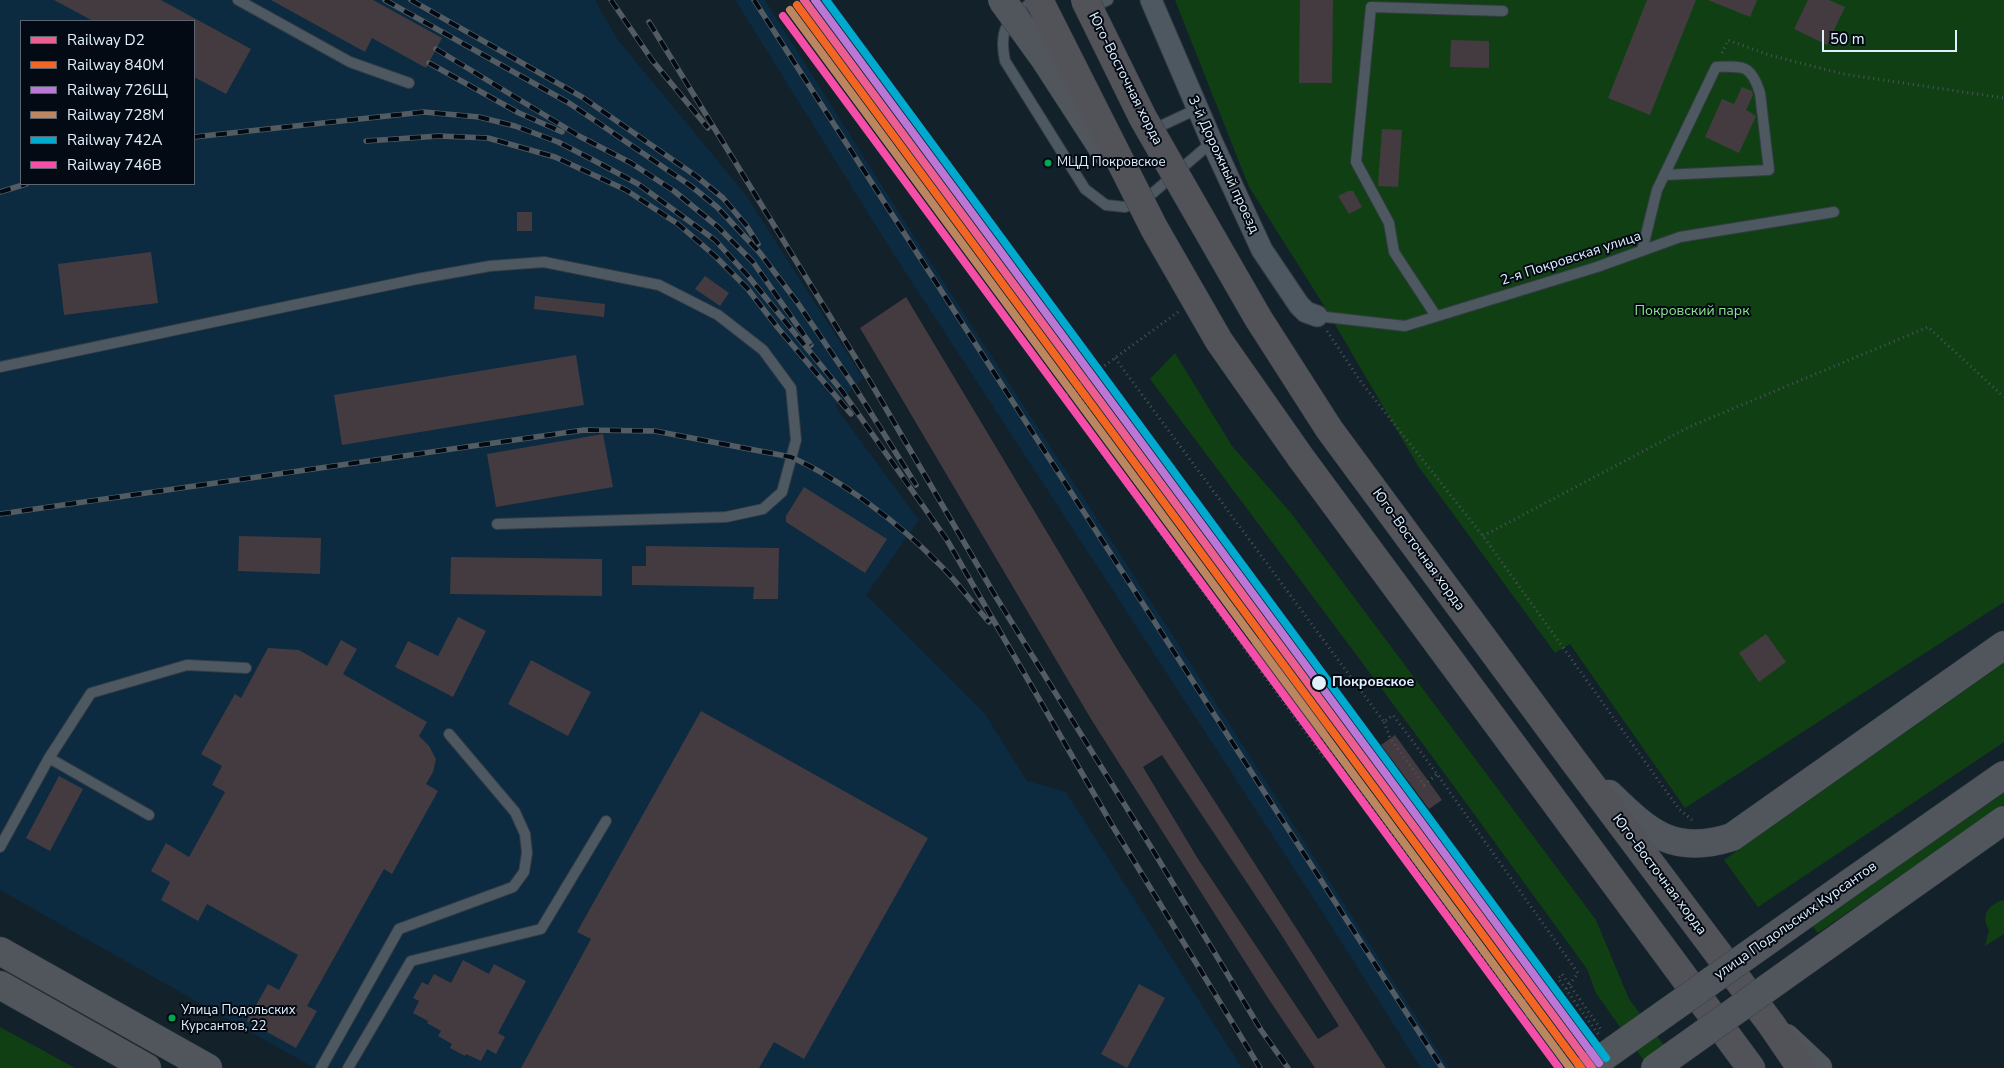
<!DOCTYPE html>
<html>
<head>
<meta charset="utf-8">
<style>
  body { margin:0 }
  #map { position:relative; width:2004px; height:1068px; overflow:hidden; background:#13212a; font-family:"Nunito Sans",sans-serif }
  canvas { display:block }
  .legend { position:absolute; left:20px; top:20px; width:175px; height:165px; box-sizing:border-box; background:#030a13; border:1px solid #5c6671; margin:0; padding:6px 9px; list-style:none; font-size:15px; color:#e1f0fd }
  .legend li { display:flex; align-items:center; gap:10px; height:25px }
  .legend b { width:25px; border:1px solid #5c6671 }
  .scale { position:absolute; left:1822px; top:30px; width:135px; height:22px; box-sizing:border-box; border:2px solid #e1f0fd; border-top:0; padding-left:6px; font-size:15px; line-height:18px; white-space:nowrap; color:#e1f0fd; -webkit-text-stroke:4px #030a13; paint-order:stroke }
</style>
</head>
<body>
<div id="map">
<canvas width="2004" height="1068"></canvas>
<ul class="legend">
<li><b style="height:6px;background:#ec5e8f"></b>Railway D2</li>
<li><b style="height:6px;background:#f26522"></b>Railway 840М</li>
<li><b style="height:6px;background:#ba77d6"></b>Railway 726Щ</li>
<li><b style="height:6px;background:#bb8660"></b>Railway 728М</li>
<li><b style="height:6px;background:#00a9ce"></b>Railway 742А</li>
<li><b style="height:6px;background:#f54da8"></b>Railway 746В</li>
</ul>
<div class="scale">50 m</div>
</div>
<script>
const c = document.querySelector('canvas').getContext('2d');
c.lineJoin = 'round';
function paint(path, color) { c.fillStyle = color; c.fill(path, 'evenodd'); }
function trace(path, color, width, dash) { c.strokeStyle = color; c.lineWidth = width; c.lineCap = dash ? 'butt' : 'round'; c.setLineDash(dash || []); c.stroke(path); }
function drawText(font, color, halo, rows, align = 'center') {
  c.font = font + ' "Nunito Sans",sans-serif'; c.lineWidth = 4; c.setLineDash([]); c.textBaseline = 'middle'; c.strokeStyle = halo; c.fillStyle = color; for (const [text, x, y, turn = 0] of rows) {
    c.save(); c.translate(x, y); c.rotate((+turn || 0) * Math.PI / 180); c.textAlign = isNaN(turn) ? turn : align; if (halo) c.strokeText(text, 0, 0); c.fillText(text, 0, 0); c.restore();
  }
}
paint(new Path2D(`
  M0,0h595l23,40 128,155 117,183 -28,28 84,114 -53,75 119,119 42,67 39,11 176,276h-928l-314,-178zM21,21h173v163h-173z
  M735,0h30l145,230 265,409 274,429h-28l-98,-155 -432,-663z
  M795,0h37l289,403 408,552 4,-3 83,116h-54l-45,-59 -10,-38 4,-4 -408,-553 -189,-250z`), '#0c2a40');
paint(new Path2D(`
  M1175,0h829v602l-319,206 -115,-164 -15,9 -137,-187 -95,-162 -74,-117z
  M1175,353l57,93 59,67 305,407 33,79 52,69h-32l-53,-75 -9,-24 -161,-221 -276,-369z
  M2004,663v79l-246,165 -34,-47z
  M2004,793v11l-186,129 -6,-7z
  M2004,900v34l-19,12 4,-16c-9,-15 0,-26 15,-30z
  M0,1027l75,41h-75z`), '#113f14');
paint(new Path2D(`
  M54,0h107l90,49 -25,45 -32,-17v-56h-101z
  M271,0h102l69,38 -16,30 -54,-30 -7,14z
  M1300,0h33l-1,83h-33z
  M1647,0h49l-46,115 -42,-17z
  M1708,0h49l-7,17z
  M1808,0h21l16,7 -18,38 -33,-16z
  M1451,40l38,1v27l-39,-1z
  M1742,87l10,4 1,4 -7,15 10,6 -17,37 -34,-16 17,-38 12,5z
  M1382,129l20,1 -4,57 -20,-1z
  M1348,191h5l9,16 -13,7 -11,-18z
  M517,212h15v19h-15z
  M151,252l7,51 -94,12 -6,-51z
  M705,276l24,17 -9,13 -25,-17z
  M535,296l70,8 -1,13 -70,-8z
  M906,297l214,357 266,414h-71l-47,-70 -177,-279 -231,-391zM1162,755l115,173 62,98 -21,13 -120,-180 -55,-92z
  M576,355l8,50 -242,40 -8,-50z
  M603,434l10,53 -117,20 -9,-53z
  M804,487l83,52 -22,34 -79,-51v-6z
  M239,536l82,2 -1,36 -82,-3z
  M646,546l133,2 -1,51h-25l1,-12 -122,-2v-19h14z
  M451,557l151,2v37l-152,-2z
  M458,617l28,14 -33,66 -58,-30 13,-26 30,15z
  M1766,634l20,28 -27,20 -20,-29z
  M1261,637l69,93 -13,9 -69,-92z
  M341,640l16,9 -14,25 84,48 -8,14 10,10 7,13 -3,13 -7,12 12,7 -46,83 -8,-5 -77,137 10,5 -21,37 -49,-27 21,-37 11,6 19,-35 -91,-51 -9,17 -37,-21 9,-18 -19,-11 15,-28 23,14 36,-65 -13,-7 10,-19 -21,-12 34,-60 6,4 27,-50 31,2 28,16z
  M531,660l60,32 -23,44 -60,-32z
  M701,711l227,127 -124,221 -30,-17 -15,26h-238l70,-129 -14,-7z
  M1395,735l47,65 -13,9 -48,-64z
  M59,776l24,13 -33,62 -24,-13z
  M463,960l26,14 5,-10 32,17 -28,52 7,4 -9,17 -9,-5 -6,12 -15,-7 -1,2 -15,-8 2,-4 -14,-8 3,-5 -14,-8 1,-2 -15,-8 6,-12 -6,-3 9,-16 6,3 6,-11 17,9z
  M1139,984l26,14 -38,70 -26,-14z`), '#443b40');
const service = new Path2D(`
  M238,0l112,62 59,21
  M1035,0c-27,19 -37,28 -30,61l80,128 21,16 19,2 22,-9 65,-56
  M1091,8l17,-8
  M1152,130l45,-21
  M1642,251l15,-61 59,-123c27,-1 35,-3 44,26l9,77 -105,5
  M1317,316l88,10 192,-59 83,-30 154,-25
  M1436,316l-42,-64 -5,-29 -33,-61 15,-155 132,4
  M0,367l417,-88 73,-13 54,-4 115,23 59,30 45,35 28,38 5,52 -14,52 -19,17 -37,8 -229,7
  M49,758l100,57
  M0,847l49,-89 42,-65 96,-28 59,3
  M321,1068l78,-139 114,-42 11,-15 3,-19 -2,-19 -10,-22 -66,-78
  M348,1068l63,-107 130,-32 65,-108`);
const minor = new Path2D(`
  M1151,0l61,142 50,108 37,55 7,7 11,4`);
const secondary = new Path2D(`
  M1609,794c40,39 65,62 123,43l272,-192
  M1848,884l156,-109
  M1870,915l134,-95
  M0,951l208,117
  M0,985l147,83
  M1786,1038l32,30`);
const primary = new Path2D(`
  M1258,318l71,111 244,331 198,264 30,44
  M1219,341l82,117 450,610`);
trace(service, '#343c45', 12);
trace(minor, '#343c45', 23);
trace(secondary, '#343c45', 29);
trace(primary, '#343c45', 29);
trace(new Path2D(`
  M1722,53l6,-13 41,15 74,19 161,24
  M1178,312l-100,73 17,23 -4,4 -17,-23 -12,9 263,361 6,-6
  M1327,331l34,51 122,154 196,273 13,11
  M1115,358l269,364 9,-7 44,59 141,199 -12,16
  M1483,536l206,-109 239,-100 76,70
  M1384,722l6,16 34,47 13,-11
  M1321,736l10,17 182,247 11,18 11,-8 34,47
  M1535,1010l-8,-11 -4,2 41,58
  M1598,1034l-40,-56 4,-4 40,57`), '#4b545b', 3, [1, 4]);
trace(service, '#4e5860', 10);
trace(minor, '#4e5860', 21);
trace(secondary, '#51565c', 28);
trace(primary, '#525259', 28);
const rail = new Path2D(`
  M385,0l184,103 122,83 26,21 43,46 37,49 57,84 62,99
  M411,0l171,97 114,79 27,22 23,27 12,19
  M611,0l41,60 56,68
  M754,0l688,1068
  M649,22l222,361 125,214 158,255 107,178 27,38
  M436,49l143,87 52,27 43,28 44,36 35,35 58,83
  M429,63l90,50 43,19
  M194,137l230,-25 55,5 36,9 43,16 35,18 45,24 77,56 33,36 94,115 105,149 165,285 148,243
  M366,141l73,-5 49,2 67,19 71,33 52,34 37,32 32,32 31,40 73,86
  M0,192l26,-8
  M0,514l584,-84 71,1 136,26c51,23 109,67 148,107 18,17 33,39 50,58`);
trace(rail, '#535c63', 5.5);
trace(rail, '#030a13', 4, [11]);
const secondaryBridge = new Path2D(`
  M1002,0l42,58 61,94
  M1588,1068l260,-184
  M1655,1068l215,-153`);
const primaryBridge = new Path2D(`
  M1039,0l115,228 65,113
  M1085,0l58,118 115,200`);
trace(secondaryBridge, '#343c45', 29, []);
trace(primaryBridge, '#343c45', 29, []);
trace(secondaryBridge, '#51565c', 28);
trace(primaryBridge, '#525259', 28);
trace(new Path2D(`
  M804,0l788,1068`), '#ec5e8f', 8);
trace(new Path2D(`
  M797,5l784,1063`), '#f26522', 8);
trace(new Path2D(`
  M815,0l784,1063`), '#ba77d6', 8);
trace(new Path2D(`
  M790,10l780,1058`), '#bb8660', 8);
trace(new Path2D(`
  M826,0l780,1058`), '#00a9ce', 8);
trace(new Path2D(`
  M783,16l776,1052`), '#f54da8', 8);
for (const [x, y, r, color] of [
  [1048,163,4.5,"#00a651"],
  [1319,683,8,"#e1f0fd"],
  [172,1018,4.5,"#00a651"]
]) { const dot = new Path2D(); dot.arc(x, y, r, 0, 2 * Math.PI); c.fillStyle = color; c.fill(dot); trace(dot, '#030a13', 2); }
drawText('13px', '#e1f0fd', '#030a13', [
  ["МЦД Покровское",1057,163],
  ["Улица Подольских",181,1011],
  ["Курсантов, 22",181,1027]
], 'left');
drawText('14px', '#e1f0fd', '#030a13', [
  ["Юго-Восточная хорда",1125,79,63],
  ["3-й Дорожный проезд",1223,165,65],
  ["2-я Покровская улица",1571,259,-18],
  ["Юго-Восточная хорда",1418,550,54],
  ["Юго-Восточная хорда",1659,875,53],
  ["улица Подольских Курсантов",1796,921,-35]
]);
drawText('14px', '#8de589', '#030a13', [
  ["Покровский парк",1692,312]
]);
drawText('bold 14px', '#e1f0fd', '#030a13', [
  ["Покровское",1332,683]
], 'left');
</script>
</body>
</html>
